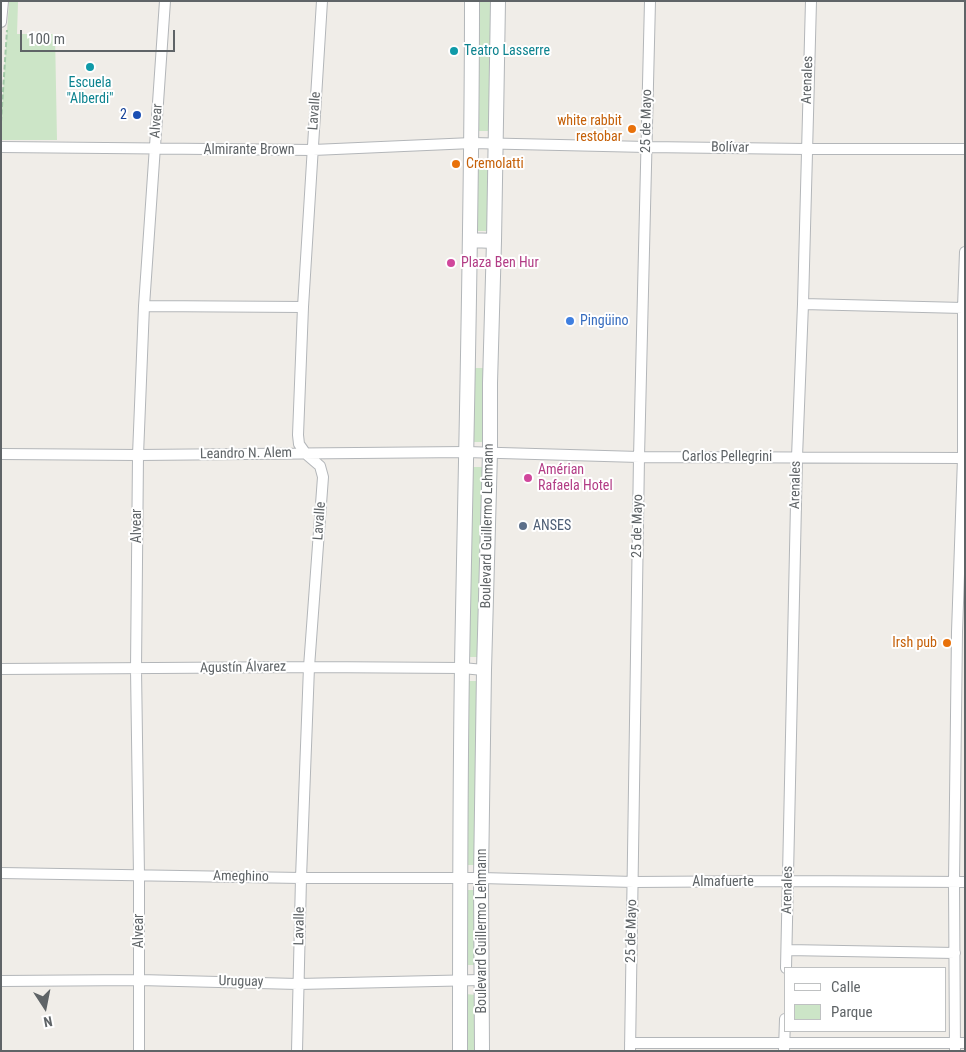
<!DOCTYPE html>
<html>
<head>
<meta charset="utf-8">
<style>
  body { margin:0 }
  #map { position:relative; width:966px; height:1052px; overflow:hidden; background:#f0ede8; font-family:"Roboto Condensed",sans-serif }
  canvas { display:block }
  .frame { position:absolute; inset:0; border:2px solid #5f6467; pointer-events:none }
  .legend { position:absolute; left:784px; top:967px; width:162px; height:65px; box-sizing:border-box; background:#fff; border:1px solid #bfc1c2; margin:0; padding:6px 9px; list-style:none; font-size:15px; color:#5f6467 }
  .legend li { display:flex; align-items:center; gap:10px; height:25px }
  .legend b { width:25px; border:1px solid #bfc1c2 }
  .north { position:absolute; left:20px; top:982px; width:50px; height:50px; -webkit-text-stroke:4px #fff; paint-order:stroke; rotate:169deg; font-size:14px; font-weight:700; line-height:20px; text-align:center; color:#5f6467 }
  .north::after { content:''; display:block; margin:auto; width:18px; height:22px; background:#5f6467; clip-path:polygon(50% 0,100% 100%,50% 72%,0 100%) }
  .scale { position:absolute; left:20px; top:30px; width:155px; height:22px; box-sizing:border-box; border:2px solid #5f6467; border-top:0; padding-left:6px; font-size:15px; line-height:18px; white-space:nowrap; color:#5f6467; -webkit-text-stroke:4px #fff; paint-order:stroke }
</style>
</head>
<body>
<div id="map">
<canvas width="966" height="1052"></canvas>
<div class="frame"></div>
<ul class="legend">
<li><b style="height:6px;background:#fff"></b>Calle</li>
<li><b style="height:14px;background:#cce5c7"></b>Parque</li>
</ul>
<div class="north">N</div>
<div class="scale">100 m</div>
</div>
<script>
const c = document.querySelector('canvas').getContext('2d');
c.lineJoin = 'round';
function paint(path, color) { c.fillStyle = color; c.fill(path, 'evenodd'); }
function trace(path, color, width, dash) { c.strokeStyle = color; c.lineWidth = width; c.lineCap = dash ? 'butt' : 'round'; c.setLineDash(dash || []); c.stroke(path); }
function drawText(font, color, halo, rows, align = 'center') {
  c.font = font + ' "Roboto Condensed",sans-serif'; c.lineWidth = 4; c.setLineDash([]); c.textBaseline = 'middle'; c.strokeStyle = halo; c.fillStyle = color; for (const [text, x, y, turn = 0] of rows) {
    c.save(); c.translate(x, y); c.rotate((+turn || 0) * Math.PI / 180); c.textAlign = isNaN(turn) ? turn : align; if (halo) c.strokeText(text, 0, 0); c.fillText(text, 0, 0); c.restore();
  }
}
paint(new Path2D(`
  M478,1h14l-2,130h-13z
  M9,2h9l-1,32h38l2,106h-56v-18z
  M476,159h13l-1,72h-13z
  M472,368h14l-2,74h-14z
  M471,467h13l-4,190h-13z
  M466,681h13l-2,184h-14z
  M464,890h14v75h-14z
  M464,994l13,1 1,56h-14z`), '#cce5c7');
const street = new Path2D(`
  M1,22l2,-21
  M1,147l312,3 159,-7 175,4 159,2h159
  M803,304l160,4
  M144,306l159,1
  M1,454l137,1 328,-3 173,5 326,1
  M1,669l308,-2 153,1 22,2
  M1,873l300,5h180l153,4 154,-1 177,1
  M787,950l168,3
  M786,968l11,-511 6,-153 8,-303
  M1,981l138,-1 159,4 183,-4
  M630,1043h335
  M139,1051v-175l-3,-207 2,-214 6,-149 21,-305
  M297,1051l4,-173 8,-211 14,-190 -3,-11 -14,-12 -7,-10 -1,-9 5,-128 19,-306
  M630,1051l9,-594 11,-456
  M784,1051l1,-32
  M955,1051l-1,-169 3,-250 6,-174v-150l2,-56`);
const secondary = new Path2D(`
  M470,240l24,1
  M460,1051c0,-129 0,-257 2,-385 4,-222 10,-443 10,-665
  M482,1051l-1,-173 3,-208 6,-218v-69l4,-142 4,-240`);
trace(street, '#b3b6b9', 12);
trace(secondary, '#b2b6b9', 16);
trace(new Path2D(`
  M1,122l6,-92`), '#a3caa8', 2, [5, 2.5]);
trace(street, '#fff', 10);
trace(secondary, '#fff', 14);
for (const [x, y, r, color] of [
  [454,51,5,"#0f9aa8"],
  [90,67,5,"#0f9aa8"],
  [137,115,5,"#1a4fb4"],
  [632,129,5,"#e8710a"],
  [456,164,5,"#e8710a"],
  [451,263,5,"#d1479c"],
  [570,321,5,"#3f7fe0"],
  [528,478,5,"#d1479c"],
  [523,526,5,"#5c6f8a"],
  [947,643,5,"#e8710a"]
]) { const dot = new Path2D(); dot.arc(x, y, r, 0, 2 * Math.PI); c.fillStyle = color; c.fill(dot); trace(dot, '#fff', 2); }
drawText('14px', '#0d838f', '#fff', [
  ["Teatro Lasserre",464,51],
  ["Escuela",90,83,"center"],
  ["\"Alberdi\"",90,99,"center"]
], 'left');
drawText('14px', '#5f6467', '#fff', [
  ["Arenales",808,80,-88],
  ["Lavalle",315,111,-86],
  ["Alvear",157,121,-86],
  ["25 de Mayo",647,121,-89],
  ["Bolívar",730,148,1],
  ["Almirante Brown",249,150],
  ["Leandro N. Alem",246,454,-1],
  ["Carlos Pellegrini",727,457],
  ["Arenales",796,485,-89],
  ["Lavalle",320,521,-86],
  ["Alvear",137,526,-90],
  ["Boulevard Guillermo Lehmann",488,526,-89],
  ["25 de Mayo",638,526,-89],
  ["Agustín Álvarez",243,668,-1],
  ["Ameghino",241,877,1],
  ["Almafuerte",723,882],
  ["Arenales",788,890,-89],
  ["Lavalle",300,926,-89],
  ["Alvear",139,931,-90],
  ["Boulevard Guillermo Lehmann",482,931,-90],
  ["25 de Mayo",632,931,-89],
  ["Uruguay",241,982,1]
]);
drawText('14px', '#164399', '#fff', [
  ["2",127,115]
], 'right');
drawText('14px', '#c56008', '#fff', [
  ["white rabbit",622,121],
  ["restobar",622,137],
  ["Cremolatti",466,164,"left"],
  ["Irsh pub",937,643]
], 'right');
drawText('14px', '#b23c85', '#fff', [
  ["Plaza Ben Hur",461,263],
  ["Amérian",538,470],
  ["Rafaela Hotel",538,486]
], 'left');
drawText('14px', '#366cbe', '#fff', [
  ["Pingüino",580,321]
], 'left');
drawText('14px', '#4e5e75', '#fff', [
  ["ANSES",533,526]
], 'left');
</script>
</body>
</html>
